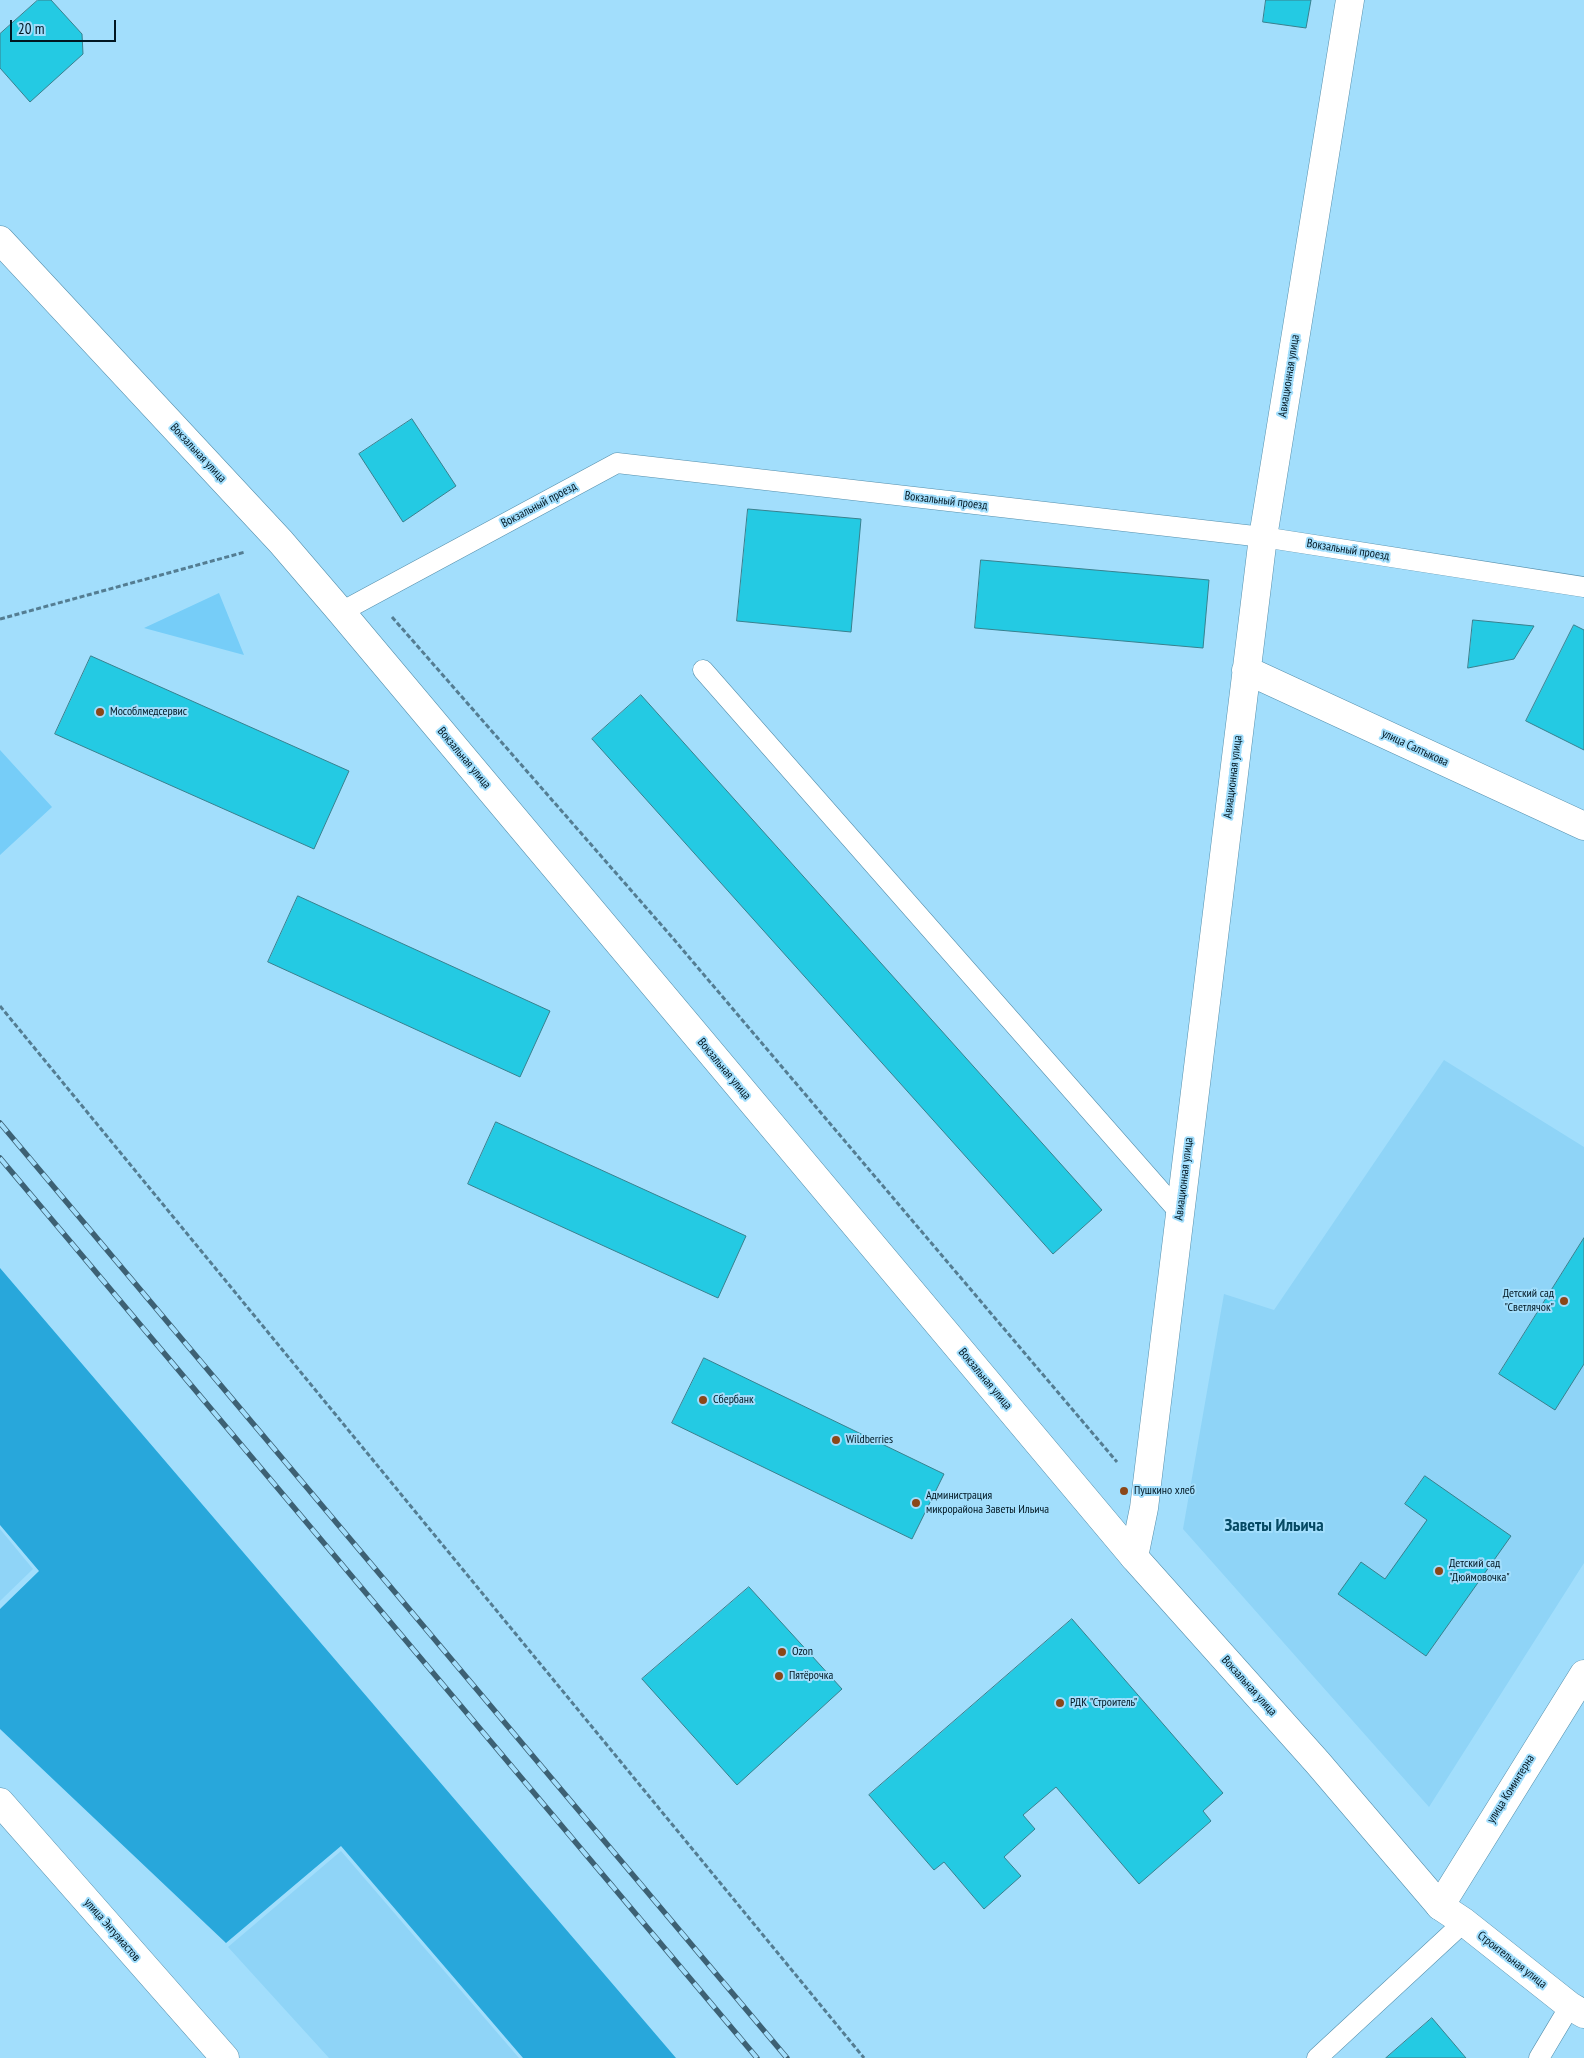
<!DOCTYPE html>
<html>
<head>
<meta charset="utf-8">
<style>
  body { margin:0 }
  #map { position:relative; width:1584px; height:2058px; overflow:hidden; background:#a2defc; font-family:"PT Sans Narrow",sans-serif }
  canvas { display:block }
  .scale { position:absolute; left:10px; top:20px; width:106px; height:22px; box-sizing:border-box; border:2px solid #011722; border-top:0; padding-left:6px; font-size:15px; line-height:18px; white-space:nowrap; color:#011722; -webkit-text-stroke:4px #a2defc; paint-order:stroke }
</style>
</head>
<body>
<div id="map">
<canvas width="1584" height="2058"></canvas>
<div class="scale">20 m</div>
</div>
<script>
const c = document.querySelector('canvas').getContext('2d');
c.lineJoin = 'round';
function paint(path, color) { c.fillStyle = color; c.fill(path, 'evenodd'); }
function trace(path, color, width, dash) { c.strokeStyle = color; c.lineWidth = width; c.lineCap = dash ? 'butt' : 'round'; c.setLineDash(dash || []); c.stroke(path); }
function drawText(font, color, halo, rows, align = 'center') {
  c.font = font + ' "PT Sans Narrow",sans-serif'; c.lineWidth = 4; c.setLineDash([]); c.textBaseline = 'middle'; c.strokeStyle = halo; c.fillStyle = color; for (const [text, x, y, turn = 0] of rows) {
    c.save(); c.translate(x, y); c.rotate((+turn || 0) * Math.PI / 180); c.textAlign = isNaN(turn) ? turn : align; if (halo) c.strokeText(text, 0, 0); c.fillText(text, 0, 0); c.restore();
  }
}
paint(new Path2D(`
  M1444,1060l140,87v416l-155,244 -246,-278 41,-235 50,16z
  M0,1529l33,40 -33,32z
  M341,1851l178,207h-190l-101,-111z`), '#8fd4f7');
paint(new Path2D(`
  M219,593l25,62 -100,-27z
  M0,750l52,57 -52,48z`), '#76cdf8');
paint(new Path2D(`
  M0,1268l676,790h-153l-182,-212 -115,97 -226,-214v-120l39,-38 -39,-46z`), '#28a7db');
const building = new Path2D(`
  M38,0h13l31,34 1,20 -53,48 -30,-34v-34z
  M1266,0h45l-5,28 -43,-6z
  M412,419l44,67 -53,36 -44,-68z
  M748,509l113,10 -10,113 -114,-11z
  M981,560l228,20 -6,68 -228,-20z
  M1473,620l61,6 -20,33 -46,9z
  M1574,625l10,5v120l-58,-29z
  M91,656l258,115 -35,78 -259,-115z
  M641,695l461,515 -49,44 -461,-515z
  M298,896l252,115 -30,66 -252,-115z
  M496,1122l250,114 -28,62 -250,-114z
  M1584,1238v126l-29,46 -56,-36z
  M704,1358l240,116 -32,65 -240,-116z
  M1425,1476l86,60 -85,120 -88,-62 23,-32 24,17 42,-59 -22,-16z
  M749,1587l93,102 -105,96 -95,-106z
  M1072,1619l151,174 -20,18 8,10 -72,63 -83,-97 -33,28 12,14 -31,28 17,19 -37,33 -40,-47 -10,8 -65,-75z
  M1432,2018l34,40h-80z`);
paint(building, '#24cae3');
trace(building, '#38808e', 1);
const service = new Path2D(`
  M341,612l276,-149 646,74 321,50
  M703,670l477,543
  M1317,2058l147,-136
  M1539,2058l31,-52`);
const minor = new Path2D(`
  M1246,670l338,156
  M1134,1557l10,-49 119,-971 87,-537
  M1440,1906l144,-232`);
const tertiary = new Path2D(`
  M0,240l281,302 60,70 793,945 184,206 122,143 24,16 106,84 14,8
  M0,1802l225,256`);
trace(service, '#558fac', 21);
trace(minor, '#558fac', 29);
trace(tertiary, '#558fac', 29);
trace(new Path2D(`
  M392,617l279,319 446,526
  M0,619l245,-67
  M0,1006l864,1052`), '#547d92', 3, [5, 2.5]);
trace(service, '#fff', 20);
trace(minor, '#fff', 28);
trace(tertiary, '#fff', 28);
const rail = new Path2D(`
  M0,1123l787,935
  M0,1158l757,900`);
trace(rail, '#3d6174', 5.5);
trace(rail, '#a2defc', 4, [11]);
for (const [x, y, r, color] of [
  [100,712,5,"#8b4719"],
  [1564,1301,5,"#8b4719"],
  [703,1400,5,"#8b4719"],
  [836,1440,5,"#8b4719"],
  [1124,1491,5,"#8b4719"],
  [916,1503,5,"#8b4719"],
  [1439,1571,5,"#8b4719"],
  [782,1652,5,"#8b4719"],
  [779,1676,5,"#8b4719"],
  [1060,1703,5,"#8b4719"]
]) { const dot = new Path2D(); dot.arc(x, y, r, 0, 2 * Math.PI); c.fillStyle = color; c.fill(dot); trace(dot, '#a2defc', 2); }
drawText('12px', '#011722', '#a2defc', [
  ["Авиационная улица",1289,376,-81],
  ["Вокзальная улица",198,453,47],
  ["Вокзальный проезд",946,501,7],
  ["Вокзальный проезд",539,505,-28],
  ["Вокзальный проезд",1348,550,9],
  ["улица Салтыкова",1415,748,25],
  ["Вокзальная улица",464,758,50],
  ["Авиационная улица",1233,777,-83],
  ["Вокзальная улица",724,1069,50],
  ["Авиационная улица",1184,1179,-83],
  ["Вокзальная улица",985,1379,50],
  ["Вокзальная улица",1249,1686,48],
  ["улица Коминтерна",1511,1789,-58],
  ["улица Энтузиастов",112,1930,49],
  ["Строительная улица",1512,1960,38]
]);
drawText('12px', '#011722', '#a2defc', [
  ["Мособлмедсервис",110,712],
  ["Детский сад",1554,1294,"right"],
  ["\"Светлячок\"",1554,1308,"right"],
  ["Сбербанк",713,1400],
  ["Wildberries",846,1440],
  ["Пушкино хлеб",1134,1491],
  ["Администрация",926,1496],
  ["микрорайона Заветы Ильича",926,1510],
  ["Детский сад",1449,1564],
  ["\"Дюймовочка\"",1449,1578],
  ["Ozon",792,1652],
  ["Пятёрочка",789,1676],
  ["РДК \"Строитель\"",1070,1703]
], 'left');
drawText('bold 18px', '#054963', '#a2defc', [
  ["Заветы Ильича",1274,1526]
]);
</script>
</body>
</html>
